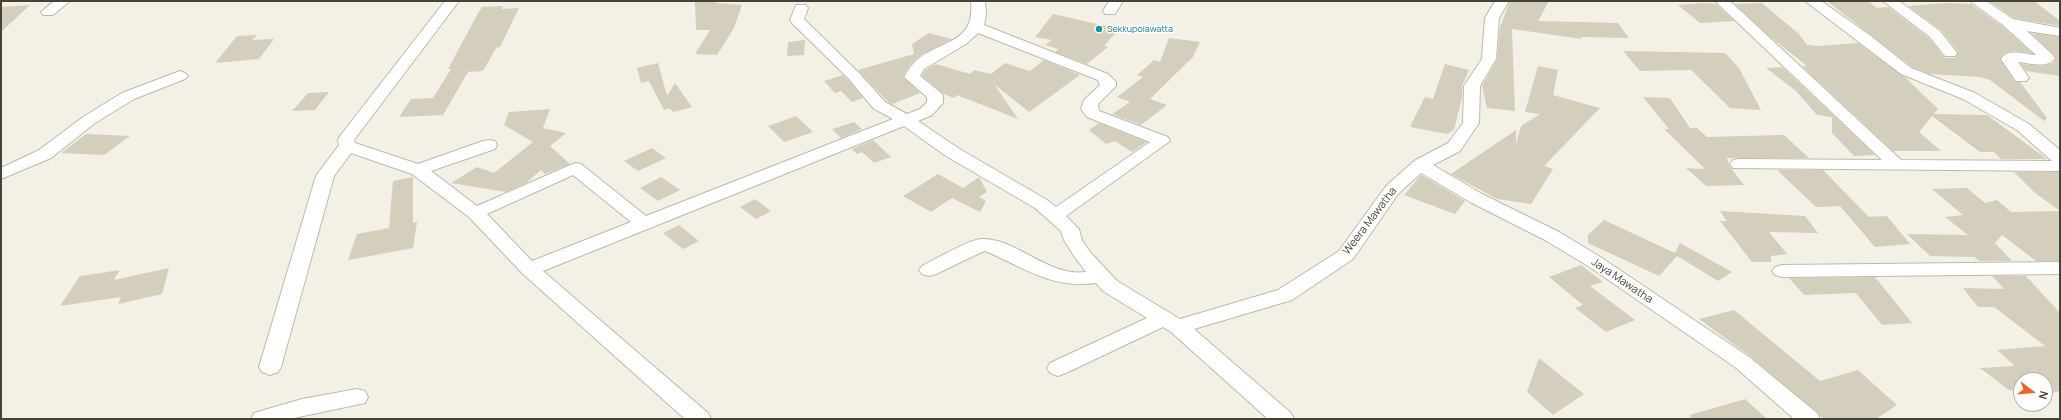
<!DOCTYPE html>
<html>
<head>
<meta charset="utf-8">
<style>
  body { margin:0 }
  #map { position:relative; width:2061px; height:420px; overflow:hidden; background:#f3f1e6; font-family:Manrope,sans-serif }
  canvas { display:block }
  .frame { position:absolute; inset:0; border:2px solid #454236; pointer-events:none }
  .north { position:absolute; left:2013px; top:372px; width:40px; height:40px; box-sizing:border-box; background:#fff; border:1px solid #b5b3af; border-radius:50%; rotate:106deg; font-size:11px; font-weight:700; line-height:16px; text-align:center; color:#454236 }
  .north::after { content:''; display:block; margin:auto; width:14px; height:18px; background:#f2611e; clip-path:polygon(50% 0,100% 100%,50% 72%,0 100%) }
</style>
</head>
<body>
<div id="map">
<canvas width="2061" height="420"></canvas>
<div class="frame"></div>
<div class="north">N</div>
</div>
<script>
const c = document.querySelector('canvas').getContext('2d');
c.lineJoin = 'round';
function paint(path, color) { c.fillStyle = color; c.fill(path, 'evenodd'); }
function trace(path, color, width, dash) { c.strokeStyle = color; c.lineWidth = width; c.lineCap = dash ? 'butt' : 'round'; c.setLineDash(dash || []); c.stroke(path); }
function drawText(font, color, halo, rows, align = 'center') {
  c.font = font + ' Manrope,sans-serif'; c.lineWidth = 3; c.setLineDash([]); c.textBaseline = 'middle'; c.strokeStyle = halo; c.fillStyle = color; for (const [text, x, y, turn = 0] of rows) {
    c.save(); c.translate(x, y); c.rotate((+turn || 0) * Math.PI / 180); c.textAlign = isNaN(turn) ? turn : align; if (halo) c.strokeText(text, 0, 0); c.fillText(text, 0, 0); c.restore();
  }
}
paint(new Path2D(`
  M695,1h21v2l26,2 -8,23 -17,27 -22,-1 15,-24h-14z
  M1510,1h39l-11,20 80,2 11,15 -48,-1 1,2 -70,-10 3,82 -28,-3 -5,-22 15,-26 3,-33z
  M1827,1h41l9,7 11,-1 41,31 16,20h10l3,-6 -17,-22 -33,-24 38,-3 25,1 31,22 30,27 -20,-2 -9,3 -3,5 15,23h5l27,36 -3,3 -54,-41 -11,-3 -50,-3 -17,-7z
  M1989,1h45l26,20v5l-46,-8z
  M1704,3l12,1 18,17 -34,2 -22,-18z
  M1762,3l37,31 8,11 10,1 41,-3 48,35 32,31 -4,5 53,1 60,44h-46l-7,-7h-14l-48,-36 -13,16 22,19h-48l-91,-85h5l-39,-31 -33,-31z
  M30,5l-29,27v-25z
  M503,6l-1,3 17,-1 -19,39 -4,1 -13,23 -15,1 -25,43 -44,2 12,-18 22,-1 18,-29h-3l29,-54 5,-8z
  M1053,14l66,15 -15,17 4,1 -21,17 -32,-12 3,-3 -13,-4 7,-5 -17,-3z
  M929,33l23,6 -31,16 -11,10 -7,11 17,17 -28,11 -4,-2 -30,-32 56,-16 -2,-10z
  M2032,33l28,4v39l-34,-5 -5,-7 22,2 10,-3 3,-5z
  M257,35l-5,5 22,-1 -15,20 -44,4 22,-27z
  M1169,38l31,4 -7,15 -43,42 17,6 -26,20 -29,-11 18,-12 -13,-5 26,-20 -6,-2 17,-15 6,2z
  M805,40l-1,15 -17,1 1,-14z
  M1623,51l102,2 14,15 22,42 -31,-2 -39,-38 -51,1z
  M1044,60l36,15 -51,37 -35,-28 24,35 -61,-24 -3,3 -10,-4 -22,-18 3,-6 11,-6 34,10 4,-4 17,4 14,-11 25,8z
  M658,63l9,33 8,-13 17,24 -19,5 -3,-4 -6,2 -15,-29 -8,2 -4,-15z
  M1445,64l24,6 -7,16v11l-8,33 -7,4 -37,-7 15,-30 8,2z
  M1538,66l20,4 -5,25 47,13 -56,58 9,3 -22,35 -34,-5 -46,-25 65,-44v14l5,-18 19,-12 -15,-2z
  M1782,67l93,88 -21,1 -22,-23v-16l-15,-2 -21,-24 -30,-23z
  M843,75l5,5 15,18 -11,4 -11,-11 -6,2 -11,-12z
  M329,92l-14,18 -23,1 16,-18z
  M1643,97l27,1 20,30h7l10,9 77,-2 25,23h-82l2,7 15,20 -38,1 -20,-18 19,1 -41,-40h5z
  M550,109l-7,19 23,5 -16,13 20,18 -25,10 -4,-4 -15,13 -20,9 -55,-9 26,-16 17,6 39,-31 -29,-17 5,-13z
  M796,116l17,16 -29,10 -16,-16z
  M854,122l8,7 -21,9 -9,-9z
  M1099,123l48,19 -15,10 -17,-11 -9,3 -17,-14z
  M86,134l44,2 -26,19 -43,-2z
  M873,140l18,17 -17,6 -12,-11 -5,2 -5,-5z
  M652,148l14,10 -28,13 -14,-10z
  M1777,170h46l46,47 18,-1 23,28 -35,3 -35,-41 -24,1z
  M2014,172h46v39l-26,-19z
  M938,174l25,14 16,-11 8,15 -8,5 7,4 -6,11 -28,-14 -21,14 -28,-16z
  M1421,175l44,26 -10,13 -51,-19z
  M413,177v46l4,-1 -4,26 -65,12 9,-26 32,-6 4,-47z
  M661,177l19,13 -22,11 -18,-13z
  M1967,188l18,15 12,-3 14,12 49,-1v50h-24l-34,-26 -7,8 17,18h-33l-4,-4 -45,-1 -23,-22 61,1 -23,-18 18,-2 -31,-26z
  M755,199l16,12 -15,8 -16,-12z
  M1720,211l85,5 13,17 -49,-1 18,22 -16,2v6h-19l-32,-41h7z
  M1604,220l71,33 5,-10 52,29 -14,9 -41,-25 -18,20 -71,-33v-8z
  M679,225l20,16 -16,8 -20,-16z
  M1581,265l22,17 -13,4 45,34 -29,12 -31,-24 8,-3 -34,-28z
  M169,268l-7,26 -44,10 3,-7 -61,9 20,-30 40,-6 -6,10z
  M1992,276h34l34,37v78l-15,4v-15h-24v8l-11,3 -30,-23 35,-2 -18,-16 48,-4 -51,-39h-16l-15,-19 41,1z
  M1875,277l37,46 -30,2 -26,-32 -52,2 -15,-17z
  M1734,310l86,71 38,-11 39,35 -21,14h-52l-74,-63 -51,-37z
  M1539,358l45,36 -31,21 -26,-23z
  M1745,399l22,20h-76l-1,-4z`), '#d4cebc');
const minor = new Path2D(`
  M54,1h16l-17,14h-10l-2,-3z
  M445,1h14l-105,139 1,3 63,21 65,-23 6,-1 6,1 2,4 -2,4 -64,22 46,35 98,-43 6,1 65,52 247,-97 -20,-11 -24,-29 -57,-56 -2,-3 6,-15h10l2,3 -4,11 55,54 26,29 22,12 13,-5 7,-7v-5l-23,-20c3,-4 5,-9 9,-13 23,-25 63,-17 58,-63h14l1,13 -2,11 124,49 8,8v4l-18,18 1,7 69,26 2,4 -104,75 13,13 3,11 8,12 27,29 63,38 98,-29 61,-39 47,-65 28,-25 34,-18 15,-20 1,-37 18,-27 3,-41 10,-17h14l-10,17 -3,41 -16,27 -1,37 -19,28 -27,14 49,29 77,38 43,26 147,99 68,56 3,6h-26l-59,-52 -147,-101 -43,-26 -75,-38 -49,-29 -23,21 -45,65 -61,41 -98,29 97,84 3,6h-26l-97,-87 -8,-5 -97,46 -8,3 -8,-3 -3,-5 3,-5 97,-45 -44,-27 -7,-8c-43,6 -70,-14 -108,-31l-4,-1 -48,23 -7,2 -7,-2 -3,-4 3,-4c14,-7 46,-26 59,-27 34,-2 67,38 105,33l-12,-16 -10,-16 -3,-9 -26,-23 -89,-52 -42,-30 -361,145 165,142 3,6h-26l-163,-146 -53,-56 -57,-43 -61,-21 -17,23 -53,191 -3,5 -8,3 -8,-3 -3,-5 57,-191 23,-31 -1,-5 2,-4zM978,33l120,47 2,5 -16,15 -3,9 6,8 63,25 -94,65 -9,-7 -89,-52 -40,-27 14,-6 11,-12v-7l-2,-3 -21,-17 4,-7 42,-25zM573,175l58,47 -99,39 -45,-47z
  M1109,1h14l-8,13h-10l-2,-3z
  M1715,1h15l171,159 151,1 -35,-31 -54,-31 -62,-25 -96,-73h16l50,35 40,32 64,25 54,31 31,26v21l-327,-3 -3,-4 3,-4 6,-1 143,1z
  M1883,1h16l41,30 17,22 -2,3h-10l-15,-19z
  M1970,1h16l27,18 47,9v8l-33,-5 26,24 2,3c-7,11 -26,5 -37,4l11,16 -3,3h-10l-15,-22c7,-11 23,-5 35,-4l-33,-30z
  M180,71l5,2 3,3 -3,3 -51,20 -39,24 -44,35 -50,21v-11l38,-18 44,-33 39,-24z
  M2060,262v12l-278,3 -7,-2 -3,-4 3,-4 7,-2z
  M357,389l8,2 3,6 -3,6 -76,16h-38l3,-6 48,-14z`);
trace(minor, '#bebaa9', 2);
paint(minor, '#fff');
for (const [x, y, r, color] of [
  [1099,29,4,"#0f9aa8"]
]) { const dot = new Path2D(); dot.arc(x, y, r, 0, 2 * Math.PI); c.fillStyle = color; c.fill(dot); trace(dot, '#fff', 1.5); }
drawText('9px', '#0d838f', '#fff', [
  ["Sekkupolawatta",1107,29]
], 'left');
drawText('11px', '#454236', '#fff', [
  ["Weera Mawatha",1370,221,-53],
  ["Jaya Mawatha",1622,281,34]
]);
</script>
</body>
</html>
